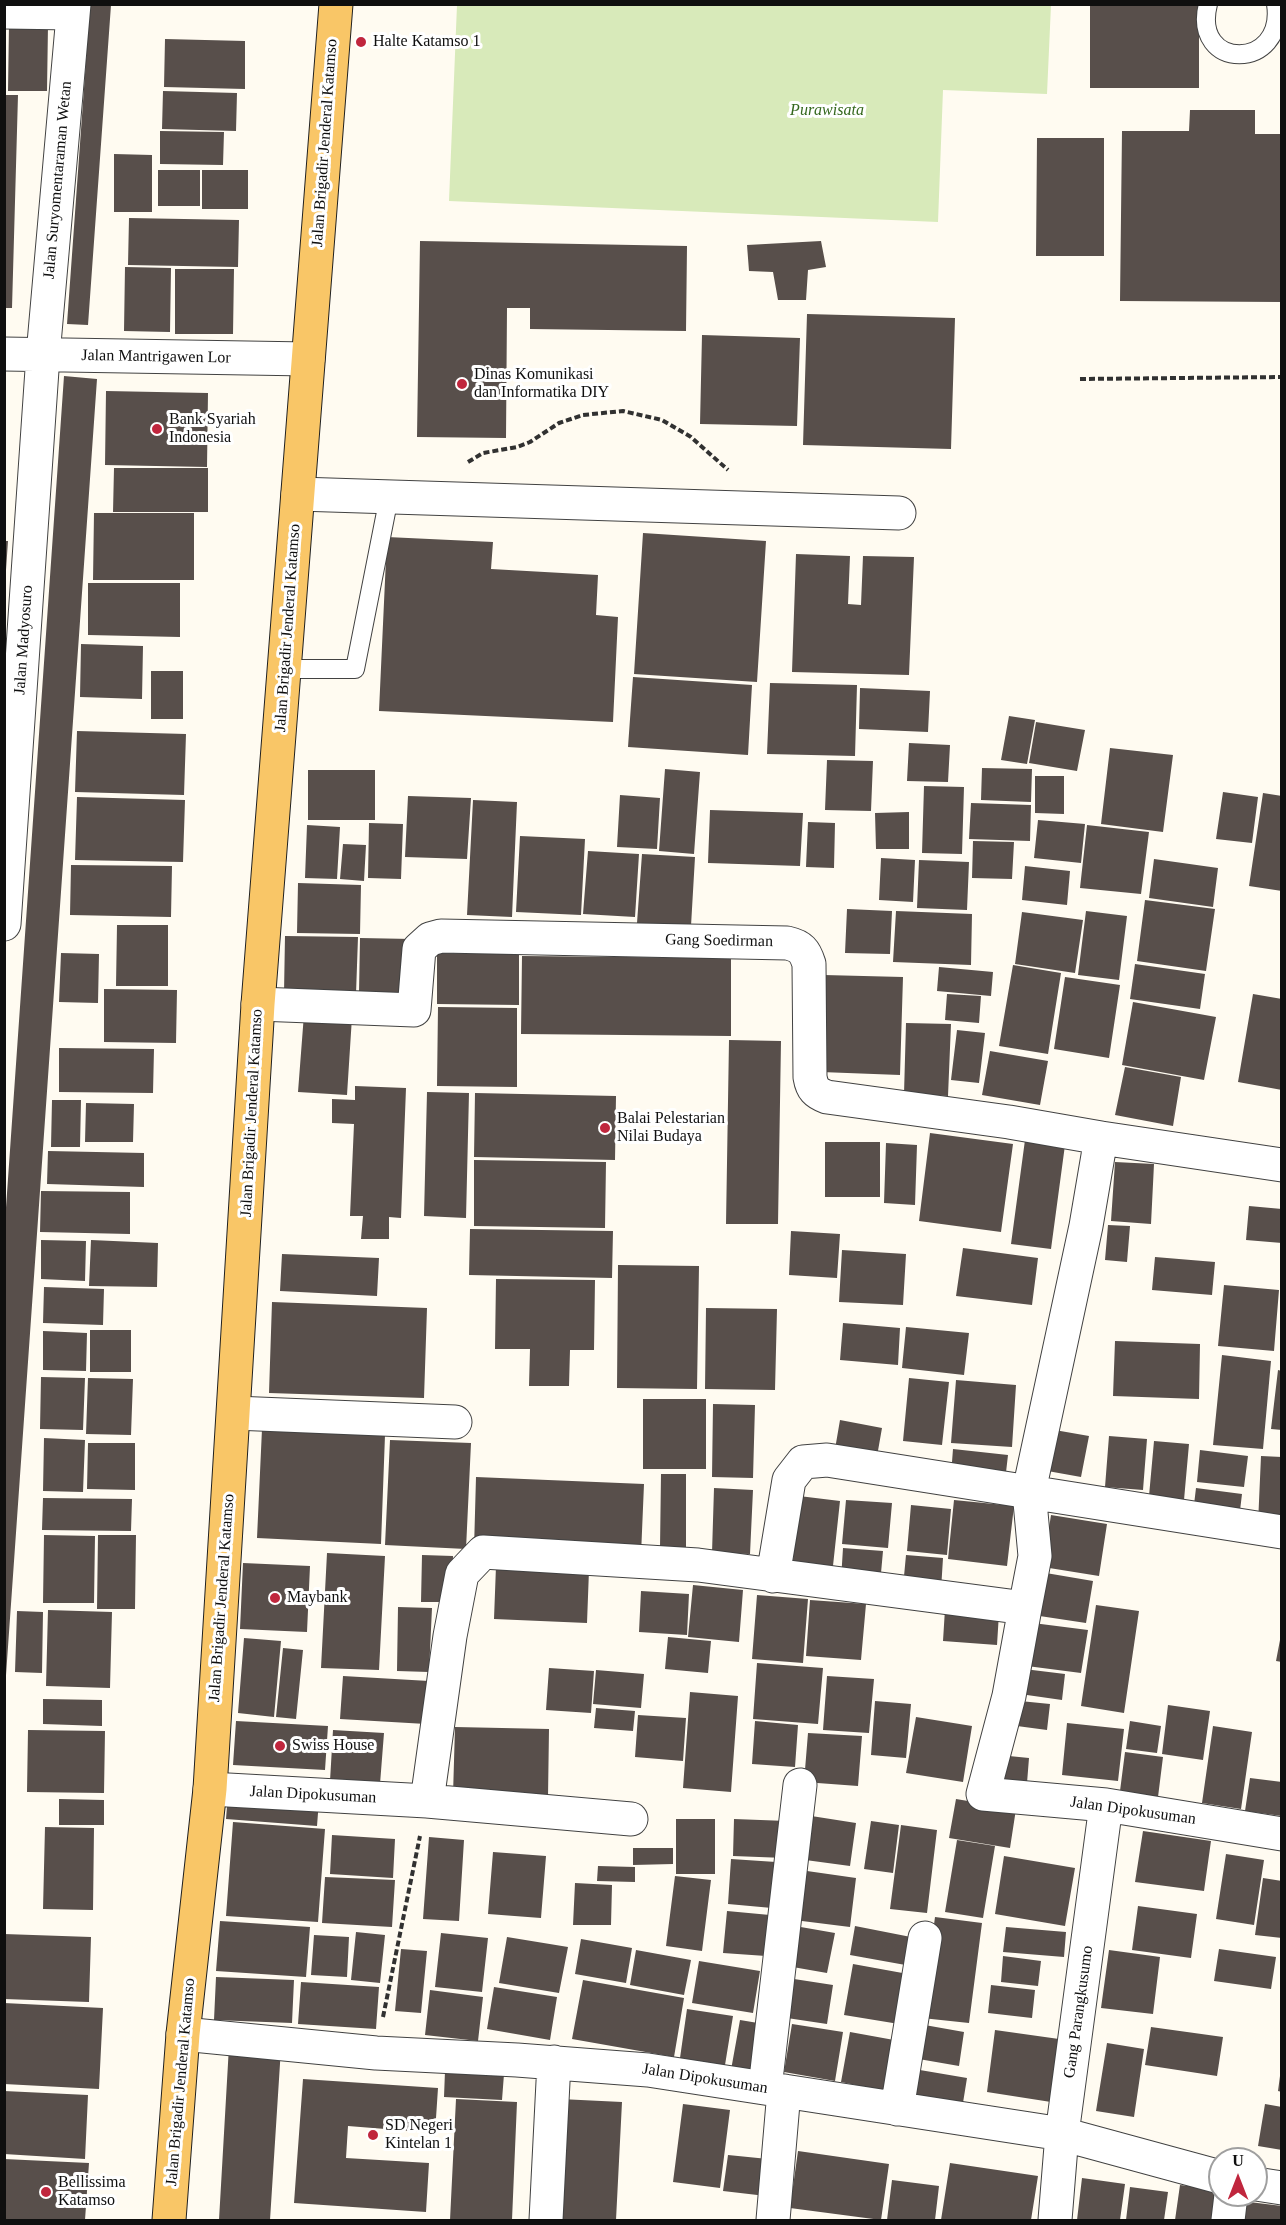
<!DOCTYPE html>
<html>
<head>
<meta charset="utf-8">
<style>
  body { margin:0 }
  #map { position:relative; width:1286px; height:2225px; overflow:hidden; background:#fffbf1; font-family:Georgia,serif }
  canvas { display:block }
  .frame { position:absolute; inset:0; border:6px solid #0f0f0f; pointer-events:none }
  .north { position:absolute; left:1208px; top:2147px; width:60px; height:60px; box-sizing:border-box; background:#fff; border:2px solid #9f9f9f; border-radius:50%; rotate:0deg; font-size:16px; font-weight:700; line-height:24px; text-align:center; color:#0f0f0f }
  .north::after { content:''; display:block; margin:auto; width:21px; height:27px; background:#c0263d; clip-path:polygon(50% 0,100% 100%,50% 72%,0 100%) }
</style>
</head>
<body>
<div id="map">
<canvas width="1286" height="2225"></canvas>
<div class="frame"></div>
<div class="north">U</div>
</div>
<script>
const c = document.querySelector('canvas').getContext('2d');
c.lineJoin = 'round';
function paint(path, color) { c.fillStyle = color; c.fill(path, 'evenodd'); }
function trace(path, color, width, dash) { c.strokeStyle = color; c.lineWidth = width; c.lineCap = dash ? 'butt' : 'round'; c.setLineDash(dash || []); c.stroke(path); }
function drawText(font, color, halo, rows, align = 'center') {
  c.font = font + ' Georgia,serif'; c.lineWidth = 6; c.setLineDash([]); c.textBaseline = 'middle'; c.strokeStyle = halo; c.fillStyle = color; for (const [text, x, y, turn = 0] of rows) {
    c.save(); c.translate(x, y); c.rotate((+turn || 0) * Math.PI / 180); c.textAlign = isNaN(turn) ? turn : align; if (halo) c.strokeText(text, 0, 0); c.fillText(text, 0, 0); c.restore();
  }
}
paint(new Path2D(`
  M457,5h594l-4,89 -104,-4 -5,132 -489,-21z`), '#d8eaba');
paint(new Path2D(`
  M1090,4h109v84h-109z
  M90,5h21l-23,320 -21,-1z
  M9,24l39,1 -1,66h-39z
  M165,39l80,2v48l-81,-2z
  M163,91l74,2 -1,38 -74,-2z
  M4,95h14l-6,213h-8z
  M1190,110h65v24h27v168l-162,-1 2,-170h67z
  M160,131l64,1 -1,33 -63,-1z
  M1037,138h67v118h-68z
  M114,154l38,1v57h-38z
  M158,170h42v36h-42z
  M202,170h46v39h-46z
  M129,218l110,2 -1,47 -110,-2z
  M420,241l267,5 -1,85 -156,-2v-21h-23l-1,130 -89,-1z
  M821,241l5,26 -18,3 -2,30h-28l-5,-28 -24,-1 -2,-26z
  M125,267l46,1 -1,64 -46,-1z
  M175,269h59l-1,65h-58z
  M807,314l148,4 -4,131 -148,-4z
  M702,335l98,3 -3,88 -97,-2z
  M64,376l33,3 -91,1296h-2v-439z
  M106,391l102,2 -1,74 -102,-2z
  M114,468h94v44h-95z
  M94,513h100v67h-101z
  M643,533l123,8 -9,141 -123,-8z
  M387,537l106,5 -2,27 107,6 -2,40 22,2 -5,105 -234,-11z
  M4,541h4l-2,29h-2z
  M796,554l54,2 -2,48 13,1 2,-49 51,1 -5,118 -117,-3z
  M88,583h92v54l-92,-2z
  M81,644l62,2 -1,53 -62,-2z
  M151,671h32v48h-32z
  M633,677l119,8 -4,70 -120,-8z
  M770,683l87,2 -2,71 -88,-2z
  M860,688l70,3 -2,41 -69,-3z
  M1009,716l26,4 -8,44 -26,-4z
  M1036,722l49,8 -8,41 -48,-8z
  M77,731l109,3 -2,61 -109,-3z
  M909,743l41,2 -2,37 -41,-1z
  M1110,748l63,7 -10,77 -62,-8z
  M827,760l46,1 -2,50 -46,-1z
  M982,768l50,1 -1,33 -50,-2z
  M665,769l35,3 -6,82 -35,-3z
  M308,770h67v50h-67z
  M1035,776h29v38l-29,-1z
  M924,786l40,1 -2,67 -40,-1z
  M1223,792l35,5 -6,46 -36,-4z
  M1263,793l19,3v95l-33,-5z
  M620,795l40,3 -3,51 -40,-2z
  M408,796l63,2 -4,61 -62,-2z
  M77,797l108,3 -2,62 -108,-2z
  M473,800l44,2 -5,115 -45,-2z
  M971,803l60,2 -1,36 -61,-2z
  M710,810l93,3 -3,53 -92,-3z
  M909,812v37h-33l-1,-36z
  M1038,820l47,4 -4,39 -47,-5z
  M808,822l27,1 -1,45 -28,-1z
  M369,823l34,1 -2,55 -33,-1z
  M307,825l33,2 -3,52 -32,-1z
  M1087,825l62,7 -8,62 -61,-6z
  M520,836l65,3 -4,76 -65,-3z
  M973,841l41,1 -2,37 -40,-1z
  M343,844l23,1 -2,36 -24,-2z
  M588,851l51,3 -4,63 -52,-3z
  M642,854l53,3 -4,69 -54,-3z
  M881,858l34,2 -2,42 -34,-2z
  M1154,859l64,9 -5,39 -64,-9z
  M919,860l50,2 -2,48 -50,-2z
  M71,865l101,1 -1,51 -101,-2z
  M1025,866l45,5 -3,34 -45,-5z
  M298,883l63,2 -1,49 -63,-1z
  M1145,900l70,9 -9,62 -69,-10z
  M847,909l45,2 -2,43 -45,-1z
  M896,911l76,3 -1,51 -78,-3z
  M1086,911l41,5 -8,64 -41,-5z
  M1022,912l61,8 -8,53 -60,-9z
  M117,925h51v61h-52z
  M285,936l73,1 -2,57 -72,-1z
  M360,938l52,1 -1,54h-52z
  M61,953l38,1 -1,49 -39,-1z
  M437,953l82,1v51l-82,-1z
  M522,956l209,2v78l-210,-2z
  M1135,964l70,10 -5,35 -70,-10z
  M1013,965l48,8 -13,81 -49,-8z
  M939,967l54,5 -2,24 -54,-5z
  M824,975l79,2 -3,98 -79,-3z
  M1065,977l55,8 -11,73 -55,-9z
  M104,989l73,1 -1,53 -72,-1z
  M947,994l34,2 -2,27 -34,-3z
  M1253,994l29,5v91l-44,-8z
  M1133,1002l83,15 -12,63 -82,-15z
  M438,1007l79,1v79l-80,-1z
  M304,1014l48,3 -5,78 -49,-3z
  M906,1023l45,1 -3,72 -44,-2z
  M957,1030l28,3 -6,50 -28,-3z
  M729,1040l52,1 -3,183h-52z
  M59,1048l95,1 -1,44 -94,-1z
  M990,1051l58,10 -8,44 -58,-10z
  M1125,1067l56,10 -8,49 -58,-11z
  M355,1086l51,2 -5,130 -12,-1v22h-28l2,-23h-13l4,-92 -22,-1v-24l23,1z
  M427,1092l42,1 -3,125 -42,-2z
  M475,1093l141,3 -1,64 -141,-3z
  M52,1100h29l-1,47h-29z
  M86,1103l48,1 -1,38h-48z
  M930,1133l83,11 -12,88 -82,-11z
  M1025,1140l40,5 -14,104 -40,-5z
  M825,1142h55v55h-55z
  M886,1143l31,2 -2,60 -31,-2z
  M48,1151l96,2v34l-97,-3z
  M474,1160l132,2 -1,66 -131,-2z
  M1115,1162l39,2 -3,60 -40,-3z
  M41,1191l89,1v42l-90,-2z
  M1249,1206l33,3v34l-36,-3z
  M1108,1225l22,1 -3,36 -22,-2z
  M470,1229l143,2 -1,47 -143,-3z
  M791,1231l49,3 -3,44 -48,-3z
  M41,1240l45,1 -1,40 -44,-2z
  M91,1240l67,3 -1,44 -68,-1z
  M963,1248l75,10 -6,47 -76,-9z
  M842,1250l64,4 -3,51 -64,-3z
  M282,1254l97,4 -2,38 -97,-5z
  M1155,1257l60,5 -3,33 -60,-5z
  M618,1265l81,1 -2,123 -80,-1z
  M496,1279l99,1 -1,70h-24l-1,36h-40l1,-37h-35z
  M1224,1285l55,5 -5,61 -56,-5z
  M44,1287l60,2 -1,36 -60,-2z
  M272,1302l155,6 -3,90 -155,-5z
  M706,1308l71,1 -2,81 -70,-1z
  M843,1323l57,5 -2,37 -58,-5z
  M906,1327l63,6 -5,42 -62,-7z
  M90,1330h41v42h-41z
  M43,1331l44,2 -1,38 -43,-1z
  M1115,1341l85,3 -1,55 -86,-3z
  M1222,1355l49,6 -8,88 -50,-4z
  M1278,1370l4,1v59l-11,-1z
  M41,1377l44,1 -2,52 -43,-1z
  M88,1378l45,1 -2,56 -45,-1z
  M909,1378l40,4 -7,63 -39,-4z
  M956,1380l60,5 -4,62 -61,-4z
  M643,1399h63v70h-63z
  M713,1404l42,1 -2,73 -41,-1z
  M840,1420l42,8 -6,34 -42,-7z
  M262,1429l123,6 -4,109 -124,-6z
  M1049,1429l40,7 -8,41 -39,-7z
  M1109,1436l38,3 -4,51 -38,-3z
  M44,1438l41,2 -2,52 -40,-1z
  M390,1440l81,3 -5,106 -81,-4z
  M1154,1441l35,3 -5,56 -35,-4z
  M88,1443h47v47l-48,-1z
  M953,1449l55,6 -3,26 -54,-6z
  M1200,1450l48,6 -4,31 -47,-5z
  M1261,1456l21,1v68l-24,-1z
  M661,1474h25v74h-26z
  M476,1477l168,7 -3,71 -167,-6z
  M714,1488l39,2 -3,64 -38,-1z
  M1196,1488l46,6 -3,25 -46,-6z
  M799,1496l41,5 -8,74 -40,-4z
  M43,1498l89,1 -1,32 -89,-1z
  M846,1500l46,3 -4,45 -46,-4z
  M954,1500l60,6 -7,60 -59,-7z
  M911,1505l40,4 -4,46 -40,-4z
  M1051,1515l56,9 -8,52 -56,-9z
  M44,1535l51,1 -1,67h-51z
  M98,1535h38l-1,74h-38z
  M843,1548l40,3 -3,33 -39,-4z
  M327,1553l58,3 -6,114 -58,-2z
  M422,1555l31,1 -1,46h-31z
  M906,1555l37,3 -2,32 -38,-3z
  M243,1563l67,3 -3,66 -67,-3z
  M496,1566l93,4 -2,53 -93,-4z
  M1040,1572l53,9 -7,42 -53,-8z
  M693,1585l50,5 -4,52 -51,-5z
  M641,1591l48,3 -2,41 -48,-3z
  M757,1595l51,4 -5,64 -51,-4z
  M810,1600l56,4 -5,56 -55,-4z
  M1096,1605l43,6 -15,102 -43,-7z
  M398,1607l34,1 -3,64 -32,-1z
  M945,1609l54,4 -2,32 -54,-4z
  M48,1610l64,2 -2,76 -64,-2z
  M17,1611l26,1 -1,61 -27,-1z
  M1033,1623l55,7 -7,43 -54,-7z
  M668,1637l43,4 -3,32 -43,-4z
  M244,1638l37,3 -7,76 -36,-4z
  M1280,1640l2,1v21l-6,-1z
  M283,1648l20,2 -7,69 -20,-2z
  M757,1663l66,5 -5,56 -65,-5z
  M549,1668l45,3 -3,42 -45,-3z
  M1024,1669l41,5 -3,26 -42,-6z
  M596,1670l48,4 -3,34 -48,-4z
  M343,1676l86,5 -3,43 -86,-5z
  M827,1676l47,3 -5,54 -46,-3z
  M690,1692l48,4 -7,96 -48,-4z
  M43,1699l59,1v26l-59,-2z
  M875,1701l36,3 -5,54 -35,-3z
  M1020,1701l30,3 -3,26 -30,-4z
  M1168,1705l42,6 -7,49 -41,-6z
  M596,1708l39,3 -2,20 -39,-3z
  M638,1715l48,3 -3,43 -48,-4z
  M916,1717l56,9 -9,56 -57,-9z
  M236,1721l92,5 -3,44 -92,-5z
  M755,1721l43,4 -3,42 -43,-3z
  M1130,1721l31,5 -4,27 -31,-4z
  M1067,1723l57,6 -6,52 -56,-6z
  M1213,1726l39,6 -11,77 -39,-6z
  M455,1727l94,2 -1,68 -95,-2z
  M28,1730l77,1 -1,62 -77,-1z
  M333,1730l51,3 -4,51 -50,-3z
  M808,1733l54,3 -4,50 -54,-4z
  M1125,1752l38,5 -5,40 -38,-6z
  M999,1755l30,3 -2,25 -31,-3z
  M1250,1778l32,4v34l-37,-5z
  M228,1794l91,6 -2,26 -91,-7z
  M59,1799l45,1v25h-45z
  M956,1799l60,10 -6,39 -61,-10z
  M805,1815l51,8 -6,43 -52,-7z
  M676,1819h39v55h-39z
  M734,1819l53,2 -2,37 -52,-2z
  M871,1821l28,4 -6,48 -29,-4z
  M233,1822l92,7 -7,93 -92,-6z
  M901,1825l36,5 -10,83 -37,-4z
  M45,1827l49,1 -1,82 -50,-1z
  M1143,1831l68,10 -7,50 -69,-9z
  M332,1835l63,4 -2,39 -63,-4z
  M429,1837l35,3 -5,81 -36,-2z
  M957,1840l38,6 -12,72 -38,-6z
  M633,1848h40v16l-40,1z
  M493,1852l53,4 -5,62 -53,-4z
  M1226,1854l38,6 -10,65 -38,-6z
  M1004,1856l71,12 -10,58 -70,-12z
  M731,1859l45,3 -4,46 -44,-4z
  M598,1866l37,1v15l-38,-1z
  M800,1870l56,8 -6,49 -56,-7z
  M675,1876l36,4 -9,71 -36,-5z
  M325,1877l70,3 -3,47 -70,-4z
  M1263,1878l19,3v57l-27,-3z
  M575,1883l37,2 -1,40h-38z
  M1138,1906l59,8 -6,44 -59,-8z
  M727,1911l43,4 -4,41 -43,-3z
  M935,1917l47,6 -13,100 -47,-5z
  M220,1921l90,6 -4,50 -90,-6z
  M795,1926l40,7 -8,40 -40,-7z
  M855,1926l61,12 -5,28 -61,-11z
  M1006,1927l60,5 -2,25 -61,-5z
  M356,1932l29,3 -5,48 -29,-3z
  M441,1933l47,5 -6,54 -47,-5z
  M4,1934l87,3 -2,65 -85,-3z
  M314,1935l35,2 -2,40 -36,-2z
  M507,1937l61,10 -9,46 -60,-10z
  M581,1939l51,9 -6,35 -51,-9z
  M401,1949l26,2 -6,62 -26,-2z
  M1219,1949l57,8 -5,32 -57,-8z
  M636,1950l55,10 -7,35 -54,-10z
  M1109,1950l51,7 -7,57 -52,-6z
  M1003,1956l38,5 -3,25 -37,-4z
  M699,1961l61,10 -7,42 -61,-10z
  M853,1964l55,10 -9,50 -55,-9z
  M216,1977l78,3 -2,43 -78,-3z
  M794,1979l39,6 -6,39 -40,-6z
  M583,1980l101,18 -10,59 -102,-18z
  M301,1982l78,5 -3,42 -78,-5z
  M991,1985l44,5 -3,28 -44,-5z
  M494,1987l63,10 -7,43 -63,-11z
  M430,1990l53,7 -5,44 -53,-6z
  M4,2003l99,5 -4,81 -95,-5z
  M687,2009l46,7 -8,49 -45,-7z
  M740,2020l30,5 -8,50 -31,-5z
  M792,2024l51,8 -8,49 -51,-9z
  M919,2024l45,8 -5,34 -46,-8z
  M1151,2027l72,10 -6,39 -72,-11z
  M995,2030l64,9 -8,63 -64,-10z
  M850,2032l44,8 -9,51 -44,-9z
  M1107,2043l37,6 -10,68 -38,-6z
  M229,2046l52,2 -11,172h-51z
  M914,2069l53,9 -5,31 -53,-9z
  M445,2071l59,3 -2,26 -58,-3z
  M1280,2076h2v16l-4,-1z
  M303,2079l135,9 -3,45 -87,-7 -2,32 83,5 -3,49 -132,-9z
  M4,2091l84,4 -3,64 -81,-5z
  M456,2099l61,3 -5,118h-62z
  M560,2099l62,3 -6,118 -62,-1z
  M683,2104l47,6 -10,78 -47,-6z
  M1265,2104l17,3v43l-24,-4z
  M798,2151l91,13 -8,56 -91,-12z
  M728,2155l40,4 -2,37 -43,-5z
  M4,2159l85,4 -4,57h-81z
  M950,2163l88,13 -7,44h-90z
  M1082,2178l43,6 -5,36h-43z
  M892,2180l47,6 -4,34h-48z
  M1180,2185l40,5 -3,30h-42z
  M1130,2187l38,5 -4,28h-38z
  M1241,2201l41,5v14h-44z`), '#584f4b');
const service = new Path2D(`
  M1208,4c-17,67 78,67 68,0
  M284,669h71l34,-172`);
const minor = new Path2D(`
  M4,12l69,1
  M4,354l304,5
  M298,494l601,19
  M4,924l39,-569 31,-351
  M258,1004l156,6 5,-61 11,-10 11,-3 346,7c14,3 18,8 22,21l1,113c2,12 6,16 17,20l182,25 92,16
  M1282,1165l-181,-27 -15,88 -57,265 6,65 -10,52 -16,88 -26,98 123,11 176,29
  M234,1413l221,9
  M773,1576l16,-96 14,-18 24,-2 455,72
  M210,1789l217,12 204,18
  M427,1801l23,-165 12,-62 21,-22 215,13 327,43
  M183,2034l193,19 141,7 131,10 414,64 158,43
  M765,2088l35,-303
  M897,2109l28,-171
  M1256,2184l26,4
  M546,2220l8,-158
  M773,2220l11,-129
  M1055,2220l7,-86 44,-329
  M1228,2220l3,-25`);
const primary = new Path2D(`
  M169,2220l14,-186 27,-245 48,-785 78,-1000`);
trace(service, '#424242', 20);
trace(minor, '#424242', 35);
trace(primary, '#202020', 35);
trace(new Path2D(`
  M1080,379l202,-2
  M468,462l15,-9 34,-6 13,-5 29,-19 24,-8 40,-4 39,9 29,17 37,33
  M383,2017l37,-181`), '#313131', 4, [6, 3]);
trace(service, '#fff', 18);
trace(minor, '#fff', 33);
trace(primary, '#f9c667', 33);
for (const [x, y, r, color] of [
  [361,42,6,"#c0263d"],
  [462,384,6,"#c0263d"],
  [157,429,6,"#c0263d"],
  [605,1128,6,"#c0263d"],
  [275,1598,6,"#c0263d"],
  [280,1746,6,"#c0263d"],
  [373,2135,6,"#c0263d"],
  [46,2192,6,"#c0263d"]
]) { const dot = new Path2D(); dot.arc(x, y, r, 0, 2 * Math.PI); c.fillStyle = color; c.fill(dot); trace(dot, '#fff', 2); }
drawText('16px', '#0f0f0f', '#fff', [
  ["Halte Katamso 1",373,42],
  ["Dinas Komunikasi",474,375],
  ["dan Informatika DIY",474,393],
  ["Bank Syariah",169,420],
  ["Indonesia",169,438],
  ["Balai Pelestarian",617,1119],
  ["Nilai Budaya",617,1137],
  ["Maybank",287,1598],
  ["Swiss House",292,1746],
  ["SD Negeri",385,2126],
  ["Kintelan 1",385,2144],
  ["Bellissima",58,2183],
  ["Katamso",58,2201]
], 'left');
drawText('italic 16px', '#35681e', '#fff', [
  ["Purawisata",827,111]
]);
drawText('16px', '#0f0f0f', '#fff', [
  ["Jalan Brigadir Jenderal Katamso",325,143,-86],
  ["Jalan Suryomentaraman Wetan",58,180,-85],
  ["Jalan Mantrigawen Lor",156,357,1],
  ["Jalan Brigadir Jenderal Katamso",288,628,-86],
  ["Jalan Madyosuro",24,640,-86],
  ["Gang Soedirman",719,941,1],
  ["Jalan Brigadir Jenderal Katamso",252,1113,-87],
  ["Jalan Brigadir Jenderal Katamso",222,1598,-86],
  ["Jalan Dipokusuman",313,1795,3],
  ["Jalan Dipokusuman",1133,1811,8],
  ["Gang Parangkusumo",1079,2012,-82],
  ["Jalan Dipokusuman",705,2079,9],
  ["Jalan Brigadir Jenderal Katamso",181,2082,-85]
]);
</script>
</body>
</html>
